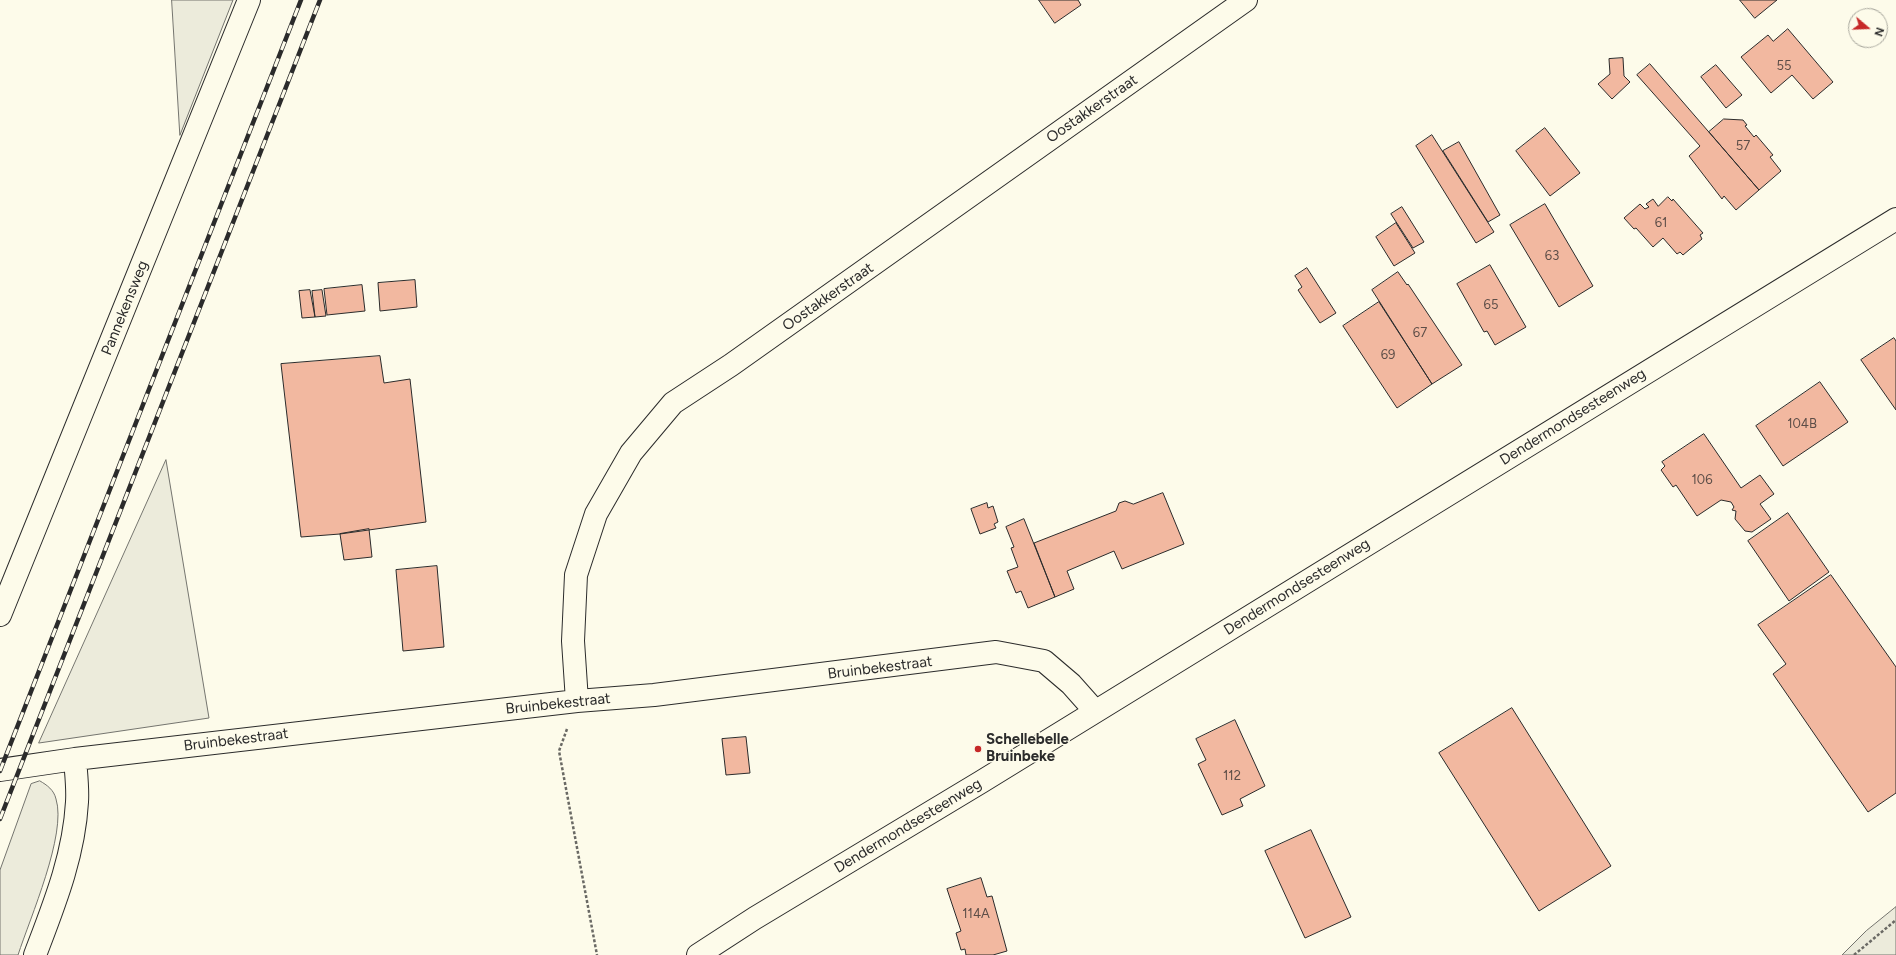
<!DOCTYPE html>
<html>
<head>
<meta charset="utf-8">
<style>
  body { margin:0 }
  #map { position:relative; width:1896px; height:955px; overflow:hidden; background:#fdfbea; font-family:Figtree,sans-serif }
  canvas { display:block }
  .north { position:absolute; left:1848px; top:8px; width:40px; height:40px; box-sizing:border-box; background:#fdfbea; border:1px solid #a9a89e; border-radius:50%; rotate:109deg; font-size:11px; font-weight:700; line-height:16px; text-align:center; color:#2b2b2b }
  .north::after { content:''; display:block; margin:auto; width:14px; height:18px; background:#c62828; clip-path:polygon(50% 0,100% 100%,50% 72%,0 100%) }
</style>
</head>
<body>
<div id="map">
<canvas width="1896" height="955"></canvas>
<div class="north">N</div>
</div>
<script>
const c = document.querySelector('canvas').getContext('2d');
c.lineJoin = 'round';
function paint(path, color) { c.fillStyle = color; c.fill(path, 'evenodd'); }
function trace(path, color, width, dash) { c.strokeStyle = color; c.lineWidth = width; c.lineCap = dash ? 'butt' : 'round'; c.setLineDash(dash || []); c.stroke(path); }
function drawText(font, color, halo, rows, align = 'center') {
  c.font = font + ' Figtree,sans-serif'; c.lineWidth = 3; c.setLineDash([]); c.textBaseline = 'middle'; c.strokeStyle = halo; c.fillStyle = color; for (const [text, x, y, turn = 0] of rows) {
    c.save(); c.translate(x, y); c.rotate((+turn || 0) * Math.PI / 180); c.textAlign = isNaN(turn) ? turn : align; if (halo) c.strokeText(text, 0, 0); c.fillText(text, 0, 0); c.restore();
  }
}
const green = new Path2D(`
  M172,0h61l-53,135z
  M166,460l43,258 -170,25z
  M40,781c7,4 14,9 16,18 11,35 -26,119 -38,156h-18v-85l31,-86z
  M1896,907v48h-54l24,-24z`);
paint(green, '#ecebdb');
trace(green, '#74746e', 1);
const building = new Path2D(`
  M1039,0h39l3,5 -26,18z
  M1740,0h37l-22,18z
  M1788,29l45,53 -20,17 -21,-24 -21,18 -30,-36 27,-22 5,6z
  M1623,58l1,18 6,6 -18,17 -14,-15 12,-10 -1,-15z
  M1650,64l109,126 -23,20 -12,-14 -2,3 -33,-43 11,-10 -63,-71z
  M1716,65l26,30 -16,13 -25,-31z
  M1724,119l19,1 4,5 -2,1 9,11 2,-2 17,20 -3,2 11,14 -22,19 -50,-58z
  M1545,128l35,45 -30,23 -34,-45z
  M1432,135l62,97 -18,11 -60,-97z
  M1459,142l41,73 -12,7 -45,-71z
  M1668,197l4,4 1,-2 30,34 -3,2 2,4 -19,16 -3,-3 -3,2 -14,-16 -10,9 -17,-19 -2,1 -10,-11 16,-14 5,5 4,-2 -3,-3 7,-5 5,7z
  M1545,204l48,82 -34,21 -49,-82z
  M1402,207l22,35 -11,6 -22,-34z
  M1396,223l19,30 -21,13 -18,-29z
  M1490,265l36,62 -31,18 -8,-14 -3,1 -27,-48z
  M1307,268l29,45 -16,10 -22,-33 4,-3 -7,-11z
  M1398,272l9,13 1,-1 54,81 -30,19 -60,-94z
  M415,280l2,27 -37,4 -2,-28z
  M362,285l3,26 -38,4 -3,-26z
  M310,290l5,27 -13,1 -3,-27z
  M322,290l4,26 -11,1 -3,-26z
  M1379,302l53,82 -35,24 -54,-82z
  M1894,338l2,3v69l-35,-50z
  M380,356l4,27 26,-4 16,143 -86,12 -39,3 -20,-173z
  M1820,382l28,40 -65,44 -27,-40z
  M1704,434l37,54 19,-13 14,19 -14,10 11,15 -19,13 -7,-1 -10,-12 1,-8 -4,-1 2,-3 -3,-5 -10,-2 -24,16 -21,-31 -3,2 -12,-17 4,-4 -3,-4z
  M1163,493l21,51 -62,25 -8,-18 -47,20 7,18 -19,8 -21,-54 82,-32 3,-8 6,-2 8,3z
  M987,503l1,5 5,-2 5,16 -4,2 2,4 -16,6 -9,-25z
  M1788,513l41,59 -40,29 -41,-60z
  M1024,519l31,78 -27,11 -7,-17 -5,2 -9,-22 11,-4 -7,-19 3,-1 -8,-20z
  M369,529l3,28 -28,3 -4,-26z
  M437,566l7,81 -41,4 -7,-81z
  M1831,575l65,92v126l-28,19 -95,-138 13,-10 -28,-39z
  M1512,708l99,158 -72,45 -100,-158z
  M1235,720l30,66 -25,13 3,7 -21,9 -24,-51 8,-4 -10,-21z
  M746,737l4,36 -24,2 -4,-36z
  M1311,830l40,87 -46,21 -40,-87z
  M981,878l6,19 5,-1 15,55 -14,4h-27l-1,-6 -4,1 -5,-17 5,-2 -14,-42z`);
paint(building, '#f2b8a0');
trace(building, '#2b2b2b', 1);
const minor = new Path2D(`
  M0,615l249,-615
  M577,701l-4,-60 3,-66 20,-61 35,-61 42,-50 58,-38 515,-365
  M0,770l75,-11 502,-58 77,-6 342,-43 48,9 27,23 24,27
  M35,955c19,-50 39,-99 42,-153 1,-14 -1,-29 -2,-43`);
const major = new Path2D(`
  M698,955l57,-37 226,-136 915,-563`);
trace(minor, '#2b2b2b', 24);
trace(major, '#2b2b2b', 24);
trace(new Path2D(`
  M567,729l-8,22 38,204
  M1854,955l42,-35`), '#6a6964', 2.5, [3, 2]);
trace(minor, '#fdfbea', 22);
trace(major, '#fdfbea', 22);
const rail = new Path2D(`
  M0,771l301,-771
  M0,819l320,-819`);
trace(rail, '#2b2b2b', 4.5);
trace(rail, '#fdfbea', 3, [9]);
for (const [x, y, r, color] of [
  [978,749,4,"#c62828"]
]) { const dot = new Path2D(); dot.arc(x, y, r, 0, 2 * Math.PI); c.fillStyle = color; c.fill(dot); trace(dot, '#fdfbea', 1.5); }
drawText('13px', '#5d4e48', null, [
  ["55",1784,66],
  ["57",1743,146],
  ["61",1661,223],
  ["63",1552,256],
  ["65",1491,305],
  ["67",1420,333],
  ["69",1388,355],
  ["104B",1802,424],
  ["106",1702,480],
  ["112",1232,776],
  ["114A",976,914]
]);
drawText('15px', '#2b2b2b', '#fdfbea', [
  ["Oostakkerstraat",1092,109,-35],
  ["Oostakkerstraat",828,297,-35],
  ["Pannekensweg",125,308,-68],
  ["Dendermondsesteenweg",1573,417,-32],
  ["Dendermondsesteenweg",1297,587,-32],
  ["Bruinbekestraat",880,668,-7],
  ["Bruinbekestraat",558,704,-6],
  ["Bruinbekestraat",236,740,-7],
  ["Dendermondsesteenweg",908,826,-31]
]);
drawText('bold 15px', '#2b2b2b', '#fdfbea', [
  ["Schellebelle",986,740],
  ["Bruinbeke",986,757]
], 'left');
</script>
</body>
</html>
